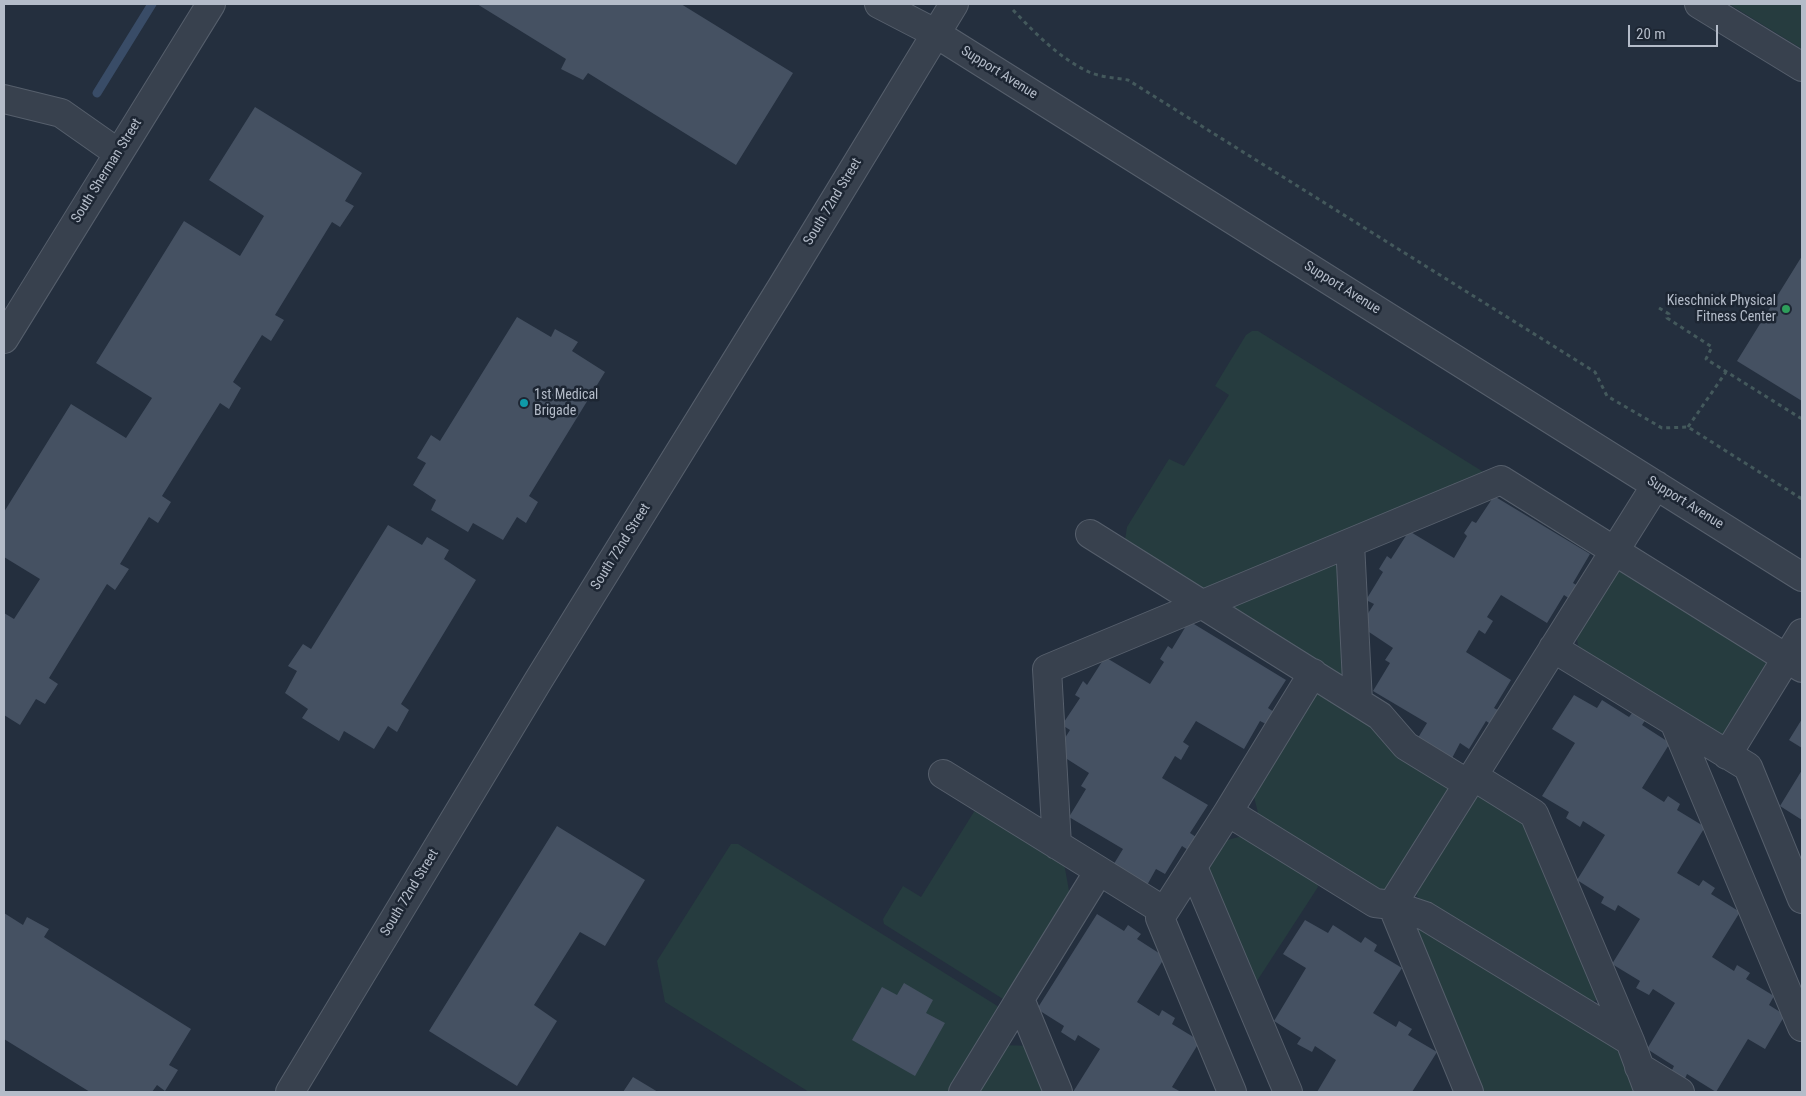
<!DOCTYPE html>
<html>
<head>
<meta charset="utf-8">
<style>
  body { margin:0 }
  #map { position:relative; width:1806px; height:1096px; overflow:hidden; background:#242f3e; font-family:"Roboto Condensed",sans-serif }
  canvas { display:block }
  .frame { position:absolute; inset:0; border:5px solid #b4bcc9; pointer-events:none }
  .scale { position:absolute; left:1628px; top:25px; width:90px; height:22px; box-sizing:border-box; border:2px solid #b4bcc9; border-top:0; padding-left:6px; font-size:15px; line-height:18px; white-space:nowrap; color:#b4bcc9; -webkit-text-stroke:4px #1d2633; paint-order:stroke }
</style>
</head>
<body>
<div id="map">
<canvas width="1806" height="1096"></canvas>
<div class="frame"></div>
<div class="scale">20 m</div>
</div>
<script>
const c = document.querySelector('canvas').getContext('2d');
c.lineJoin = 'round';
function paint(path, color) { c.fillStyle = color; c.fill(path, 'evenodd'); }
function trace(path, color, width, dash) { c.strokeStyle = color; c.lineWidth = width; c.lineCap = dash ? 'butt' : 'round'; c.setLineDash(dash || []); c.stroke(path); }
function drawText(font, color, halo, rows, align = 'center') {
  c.font = font + ' "Roboto Condensed",sans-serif'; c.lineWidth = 5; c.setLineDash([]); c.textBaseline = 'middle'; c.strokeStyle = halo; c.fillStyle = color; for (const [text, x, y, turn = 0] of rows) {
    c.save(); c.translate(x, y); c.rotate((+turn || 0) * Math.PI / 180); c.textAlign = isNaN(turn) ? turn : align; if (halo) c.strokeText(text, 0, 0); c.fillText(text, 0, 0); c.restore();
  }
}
paint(new Path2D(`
  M1729,4h73v45z
  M1252,331h6l227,142 -273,118 -15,-2 -72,-49 2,-13 42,-68 15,7 45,-71 -14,-9 31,-51z
  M1342,556l9,130 -124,-77 1,-7z
  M1618,569l150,93 -43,72h-10l-132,-78 -5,-11 -2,-11z
  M1320,689l55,36 74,63 1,8 -63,98 -126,-69 -9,-36 60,-97z
  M1481,794l48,26 74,178 -20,7 -163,-104 -4,-7v-8l57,-89z
  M977,807l87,56 7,39 -60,97h-8l-119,-75 -1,-5 20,-33 18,11z
  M1247,835l68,42 3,10 -63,97 -50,-119 14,-23z
  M731,844h7l261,163 -45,85h-145l-144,-90 -8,-41z
  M1423,922l201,127 18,43h-163l-68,-165z
  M1001,1045l31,1 19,46h-79z`), '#263c3f');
trace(new Path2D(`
  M97,93l55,-89`), '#394c67', 9);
paint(new Path2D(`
  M477,4h204l112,69 -57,92 -148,-92 -5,7 -22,-11 5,-10z
  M255,107l107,66 -17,28 9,5 -14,21 -8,-5 -57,93 9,5 -13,21 -9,-6 -29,47 8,6 -12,21 -9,-6 -58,93 9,6 -13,21 -9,-6 -29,47 9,5 -14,21 -8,-6 -58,94 9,6 -13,20 -9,-5 -16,26 -16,-10v-102l10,6 26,-40 -36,-22v-45l67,-108 55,34 26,-40 -56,-35 88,-142 56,35 24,-40 -55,-36z
  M1802,256v145l-65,-40z
  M517,317l34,20 4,-8 23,13 -6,9 33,21 -76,124 9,6 -12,21 -9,-6 -14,23 -30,-17 -5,9 -37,-22 5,-10 -23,-15 13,-22 -9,-5 14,-23 9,6z
  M1494,496l96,58 -17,29 5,3 -8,13 -6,-4 -17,28 -46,-28 -14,22 6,4 -8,13 -6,-4 -13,22 45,28 -17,28 6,3 -8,14 -6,-4 -17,28 -9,-6 -10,19 -34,-21 11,-18 -54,-32 17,-28 -5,-3 8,-12 -33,-22 14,-22 -8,-4 17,-28 -4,-3 8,-13 4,3 18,-28 45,27 13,-22 -3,-3 8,-12 4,2z
  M388,525l34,20 5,-8 22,13 -5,9 32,21 -75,124 8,6 -12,22 -9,-6 -14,23 -30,-18 -5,10 -37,-23 6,-9 -23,-16 12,-22 -9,-5 15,-22 8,5z
  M1189,621l97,59 -18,28 6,4 -8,12 -6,-3 -16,28 -48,-28 -13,21 6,4 -8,14 -6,-4 -13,22 46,27 -18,28 6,4 -8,13 -6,-4 -17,28 -9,-5 -10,18 -34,-20 11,-18 -54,-32 17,-28 -5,-3 8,-13 -33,-21 14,-22 -8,-5 18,-27 -5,-3 8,-14 4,4 18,-28 45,27 14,-22 -4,-3 8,-13 4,3z
  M1574,695l23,13 5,-8 27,17 4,-5 13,7 -4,6 28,18 -28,45 22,14 4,-6 12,8 -3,6 28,17 -28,46 22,13 4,-6 12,8 -4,6 29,18 -28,45 22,14 3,-6 13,8 -4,6 28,17 -5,9 16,10 -20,34 -17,-10 -32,53 -29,-18 -3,7 -13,-9 3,-6 -27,-17 28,-46 -22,-14 -4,6 -13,-7 4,-7 -28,-17 28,-45 -22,-14 -3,6 -14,-8 3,-6 -27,-17 28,-45 -22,-14 -3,6 -14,-9 3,-6 -27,-16 33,-53 -23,-14z
  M1802,719v29l-13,-8z
  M1802,770v50l-22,-14z
  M557,826l88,54 -40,66 -25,-14 -46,73 23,16 -40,65 -88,-55z
  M4,913l19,12 4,-8 22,12 -5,8 147,92 -22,36 9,5 -13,21 -8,-6 -5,7h-62l-86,-53z
  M1097,914l27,17 4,-6 13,9 -4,5 28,18 -28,45 22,14 3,-6 13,8 -3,6 28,17 -28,46 9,5h-108l27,-43 -22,-14 -3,6 -14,-9 3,-6 -27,-17z
  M1305,920l23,13 5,-8 28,18 4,-6 12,8 -3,6 28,17 -29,45 23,14 3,-6 13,8 -4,6 29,17 -25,40h-95l19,-32 -21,-14 -3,6 -15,-8 4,-6 -27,-17 32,-53 -23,-14z
  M904,983l29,17 -7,13 19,10 -30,53 -63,-36 30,-53 15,8z
  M633,1077l25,15h-35z`), '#455162');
const minor = new Path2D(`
  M879,4l56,29 867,544
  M1699,4l103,63
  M4,99l57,14 57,40
  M4,339l207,-335
  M1090,534l290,182 26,30 62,38
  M1350,543l8,159
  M1553,648l195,119 54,132
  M1675,724l127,303
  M1727,755l75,-122
  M943,774l221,137
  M1473,776l61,38 96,227
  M1228,812l85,-139
  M1057,845l-10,-176 454,-189 301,188
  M1193,867l95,225
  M1392,905l33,11 205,125 19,51
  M1392,905l77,187
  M1639,1067l41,25
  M290,1092l248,-411 245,-396 171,-281
  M963,1092l57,-93
  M1058,1092l-38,-93 79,-128
  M1232,1092l-72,-174 68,-106 147,91 17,2 264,-420`);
trace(minor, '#565f6c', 30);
trace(new Path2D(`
  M1013,10c23,24 46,48 76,62 11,5 27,6 39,8l467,292 12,24 55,32 26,-1 114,72
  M1659,308l10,6 -2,4 45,29 -6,12 96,60
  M1688,427l38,-55`), '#44595c', 3, [4, 4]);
trace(minor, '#38414e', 28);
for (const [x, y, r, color] of [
  [1786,309,5,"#2e9e5b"],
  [524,403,5,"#0f9aa8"]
]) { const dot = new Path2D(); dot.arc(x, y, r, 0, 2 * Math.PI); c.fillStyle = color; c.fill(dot); trace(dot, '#1d2633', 2); }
drawText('14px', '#b4bcc9', '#1d2633', [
  ["Support Avenue",999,73,32],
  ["South Sherman Street",107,171,-58],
  ["South 72nd Street",833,202,-59],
  ["Support Avenue",1342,288,32],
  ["Support Avenue",1685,503,32],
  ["South 72nd Street",621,547,-58],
  ["South 72nd Street",410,893,-59]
]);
drawText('14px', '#b4bcc9', '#1d2633', [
  ["Kieschnick Physical",1776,301],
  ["Fitness Center",1776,317],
  ["1st Medical",534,395,"left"],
  ["Brigade",534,411,"left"]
], 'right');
</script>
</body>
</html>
